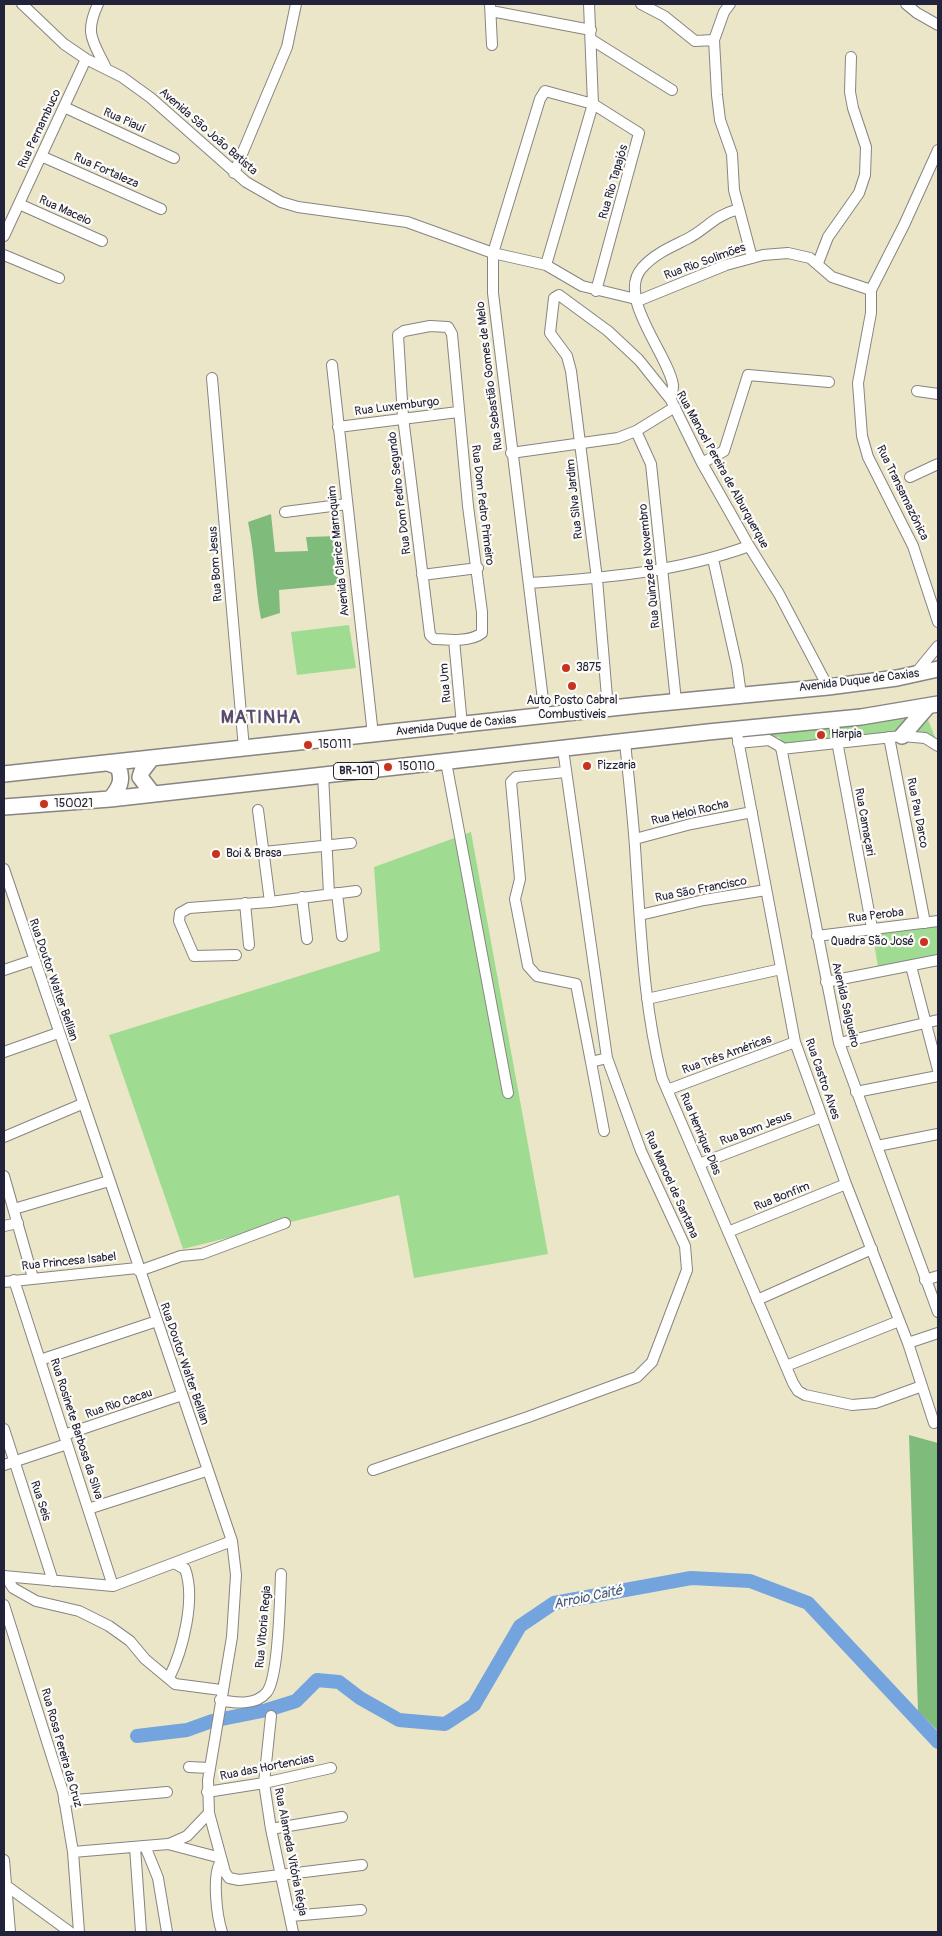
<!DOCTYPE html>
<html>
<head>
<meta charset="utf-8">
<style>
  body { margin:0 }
  #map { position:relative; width:942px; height:1936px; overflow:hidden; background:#ece6c8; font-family:Pangolin,sans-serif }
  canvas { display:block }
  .frame { position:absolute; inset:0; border:5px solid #22223b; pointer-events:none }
</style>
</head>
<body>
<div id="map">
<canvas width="942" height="1936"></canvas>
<div class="frame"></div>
</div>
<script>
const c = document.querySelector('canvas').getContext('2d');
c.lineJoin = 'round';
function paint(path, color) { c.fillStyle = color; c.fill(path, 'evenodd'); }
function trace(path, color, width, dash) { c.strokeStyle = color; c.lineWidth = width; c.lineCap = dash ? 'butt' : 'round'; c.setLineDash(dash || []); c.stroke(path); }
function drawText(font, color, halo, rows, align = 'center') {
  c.font = font + ' Pangolin,sans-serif'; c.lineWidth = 4.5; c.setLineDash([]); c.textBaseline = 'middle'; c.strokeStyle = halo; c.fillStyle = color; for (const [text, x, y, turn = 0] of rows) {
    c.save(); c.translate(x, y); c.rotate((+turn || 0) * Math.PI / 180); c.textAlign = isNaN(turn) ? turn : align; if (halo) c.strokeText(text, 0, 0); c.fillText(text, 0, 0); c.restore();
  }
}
paint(new Path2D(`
  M349,625l7,43 -59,7 -6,-43z
  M926,715l11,27 -20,-8 -134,11 -4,-8h-11v-4z
  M471,832l77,422 -134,24 -15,-83 -216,54 -74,-214 271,-84 -6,-84z
  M938,924v32l-59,17 -8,-48z`), '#9fdc91');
paint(new Path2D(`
  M271,514l4,38 33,-1 -2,-14 33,-1 5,48 -65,6 1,23 -19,6c-6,-32 -6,-64 -13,-97z
  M909,1435l29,8v288l-20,-20z`), '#7fbc7b');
trace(new Path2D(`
  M222,1719l45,-9 29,-9 21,-21 22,2 21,16 39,22 46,4 29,-19 46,-79 34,-23 137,-25 59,3 58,22 130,139
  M137,1736l50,-6 25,-9`), '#74a4de', 14);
const minor = new Path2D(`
  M22,4l42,40 22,15 36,18 29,21 95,84 35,20 17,5 109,15 86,31 53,12 36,21 58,14 86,-35 37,-10 25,-2 22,5 22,19 39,13
  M98,4c-14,30 -5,37 8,64
  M490,4l2,41
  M641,4l23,12 31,25 19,-1
  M730,4l-6,8 -10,28 3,55 3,25 12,34 2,36 18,68
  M906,4l11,9 21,12
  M491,11l100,19
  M592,40l80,50
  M64,107l110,51
  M938,150l-34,75 -33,65v23l-13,70 4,53 6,21 45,89 25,76
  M41,156l120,53
  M234,173l53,-126 9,-43
  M19,204l83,37
  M4,236l82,-177
  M4,255l55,23
  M818,263l10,-26 31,-44 6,-18 1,-28 -13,-39 -3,-16 1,-35
  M546,265l47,-161 -4,-100
  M430,326l18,1 4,7 16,172 14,106v21c-11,9 -34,7 -48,6l-4,-4 -27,-218 -5,-82 6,-4z
  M332,365l41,370
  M212,378l32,371
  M917,391l21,3
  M671,400c1,-5 2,-10 2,-15 -5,-31 -57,-88 -31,-117 12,-14 29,-21 45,-29 21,-11 26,-23 52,-30
  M338,427l120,-15
  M636,431l15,33 25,237
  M511,453l107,-15 18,-7 39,-24
  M702,463l22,-12 24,-76 81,7
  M910,477l28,-13
  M285,512l62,-8
  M713,559l24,107 4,29
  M422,575l56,-7
  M529,583c76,-5 149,-11 220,-37
  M454,640l8,85
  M915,674l23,-28
  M608,709l-11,-130 -26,-208 -4,-15 -17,-23 4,-35 5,-3 49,36 31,29 32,40 31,63 47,83 30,48 49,93
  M545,716l-52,-423v-40l47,-154 5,-8 48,13 46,29 -43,158
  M833,720l39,208
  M736,729l59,313 51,142 62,159 26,80
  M889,737l36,186
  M625,742c4,40 9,81 11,121 5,72 8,145 26,215l131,305 5,8 7,4 47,10 23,-2 47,-17
  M738,743l31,-3 12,7 58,296 99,269
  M781,749l121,-13 23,2 13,8
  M446,762l62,331
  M565,772l-49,5 -5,5 9,97 -5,20 13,67 9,10 39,8 15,78 16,-4
  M323,774l6,120
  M258,810l12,92
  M635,839l56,-15 61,-12
  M264,852l87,-9
  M4,869l228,672 4,34 -4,62 -24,143 1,33 16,59 4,6 10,2 123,-15
  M337,893l5,43
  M302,897l5,42
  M245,903l4,42
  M640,915l64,-15 62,-10
  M817,936l121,-15
  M236,955l-42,1 -15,-35 1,-8 9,-5 81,-6 86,-11
  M911,966l27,104
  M4,970l30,-10
  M826,982l112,-22
  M647,999l134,-30
  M839,1043l99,-23
  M4,1052l54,-19
  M591,1062l13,69
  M667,1090l128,-48
  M856,1092l82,-16
  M4,1137l78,-33
  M877,1146l61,-12
  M699,1164l123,-47
  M4,1176l29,102
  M14,1209l95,-28
  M4,1226l14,-3
  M728,1232l118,-48
  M139,1271l42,-15 21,-2 83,-31
  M14,1280l99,306
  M925,1280l13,-4
  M4,1282l133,-14
  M757,1300l115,-51
  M908,1343l30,-10
  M40,1360l117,-39
  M786,1366l113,-45
  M4,1429l49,152
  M64,1435l118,-40
  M4,1465l63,-21
  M373,1470l155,-53 109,-40 15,-15 35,-92 -2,-24 -44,-95 -34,-93 -44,-309
  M88,1509l118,-38
  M4,1576l109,10 119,-45
  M5,1576l8,12 23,13 43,10 30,15 21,15 15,18 30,25 46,6
  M4,1605l59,187 10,60 6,80
  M169,1678c14,-28 27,-80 16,-109l-11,-6
  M220,1700c15,3 36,6 47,-8 12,-16 13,-95 14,-118
  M271,1716l-7,67 7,46 22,103
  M189,1767l20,1
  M207,1792l57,-9 67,-15
  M64,1801l103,-9
  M271,1829l71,-12
  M169,1844l18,-8 22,-23
  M145,1846l13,32 9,54
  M135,1847l6,85
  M73,1852l95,-8 53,14
  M4,1860l6,72
  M222,1860c-11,12 -5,57 0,72
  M4,1884l66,48
  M291,1916l70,-6`);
const highway = new Path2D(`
  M902,736l26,-30
  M152,758l-10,13 -2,6 13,17
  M108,763l10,4c6,13 1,22 -8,32
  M4,774l636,-69 188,-18 69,-9 41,-9
  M4,807l106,-8 598,-67 153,-15 77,-13`);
trace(minor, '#878482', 12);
trace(highway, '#878482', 18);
trace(minor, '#fff', 10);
trace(highway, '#fff', 15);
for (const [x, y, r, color] of [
  [566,668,5,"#c8321e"],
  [572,686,5,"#c8321e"],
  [821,735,5,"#c8321e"],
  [308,745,5,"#c8321e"],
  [587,766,5,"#c8321e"],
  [388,767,5,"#c8321e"],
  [44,804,5,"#c8321e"],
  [216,854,5,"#c8321e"],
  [924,942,5,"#c8321e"]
]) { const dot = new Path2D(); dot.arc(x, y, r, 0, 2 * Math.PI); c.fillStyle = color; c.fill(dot); trace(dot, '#fdfcf7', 2); }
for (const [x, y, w] of [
  [356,771,45]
]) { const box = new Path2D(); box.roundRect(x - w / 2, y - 8.5, w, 17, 4); c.fillStyle = '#fdfcf7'; c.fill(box); trace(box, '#22223b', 1); }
drawText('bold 11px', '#22223b', null, [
  ["BR-101",356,771]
]);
drawText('12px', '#22223b', '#fdfcf7', [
  ["Rua Piauí",124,121,24],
  ["Rua Pernambuco",40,129,-65],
  ["Avenida São João Batista",208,132,41],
  ["Rua Fortaleza",106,171,24],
  ["Rua Rio Tapajós",614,182,-74],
  ["Rua Maceio",65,211,24],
  ["Rua Rio Solimões",705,262,-20],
  ["Rua Sebastião Gomes de Melo",490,376,-97],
  ["Rua Luxemburgo",397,407,-7],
  ["Rua Manoel Pereira de Alburquerque",722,470,61],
  ["Rua Dom Pedro Segundo",400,493,-97],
  ["Rua Transamazônica",902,493,64],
  ["Rua Silva Jardim",575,499,-96],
  ["Rua Dom Pedro Primeiro",482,505,83],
  ["Avenida Clarice Marroquim",339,551,-96],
  ["Rua Bom Jesus",216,564,-94],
  ["Rua Quinze de Novembro",650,566,-96],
  ["Avenida Duque de Caxias",859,681,-7],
  ["Rua Um",446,683,-95],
  ["Avenida Duque de Caxias",456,726,-6],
  ["Rua Heloi Rocha",690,813,-13],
  ["Rua Pau Darco",917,813,79],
  ["Rua Camaçari",864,822,80],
  ["Rua São Francisco",701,890,-11],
  ["Rua Peroba",876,916,-7],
  ["Rua Doutor Walter Bellian",53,980,71],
  ["Avenida Salgueiro",845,1005,77],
  ["Rua Três Américas",727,1055,-20],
  ["Rua Castro Alves",822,1079,71],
  ["Rua Bom Jesus",756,1129,-21],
  ["Rua Henrique Dias",700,1134,67],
  ["Rua Manoel de Santana",671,1185,66],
  ["Rua Bonfim",782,1197,-22],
  ["Rua Princesa Isabel",69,1262,-6],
  ["Rua Doutor Walter Bellian",184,1364,71],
  ["Rua Rio Cacau",119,1404,-19],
  ["Rua Rosinete Barbosa da Silva",76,1429,72],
  ["Rua Seis",40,1501,72],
  ["Rua Vitoria Regia",264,1627,-85],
  ["Rua Rosa Pereira da Cruz",61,1748,74],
  ["Rua das Hortencias",267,1768,-11],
  ["Rua Alameda Vitória Régia",290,1852,79]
]);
drawText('12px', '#22223b', '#fdfcf7', [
  ["3875",576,668],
  ["Auto Posto Cabral",572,701,"center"],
  ["Combustiveis",572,715,"center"],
  ["Harpia",831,735],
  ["150111",318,745],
  ["Pizzaria",597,766],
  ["150110",398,767],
  ["150021",54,804],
  ["Boi & Brasa",226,854],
  ["Quadra São José",914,942,"right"]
], 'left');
drawText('italic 14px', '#475c84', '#fdfcf7', [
  ["Arroio Caité",588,1598,-12]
]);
c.letterSpacing = '1px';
drawText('bold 18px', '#594c70', '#fdfcf7', [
  ["MATINHA",261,718]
]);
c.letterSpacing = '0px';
</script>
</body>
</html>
